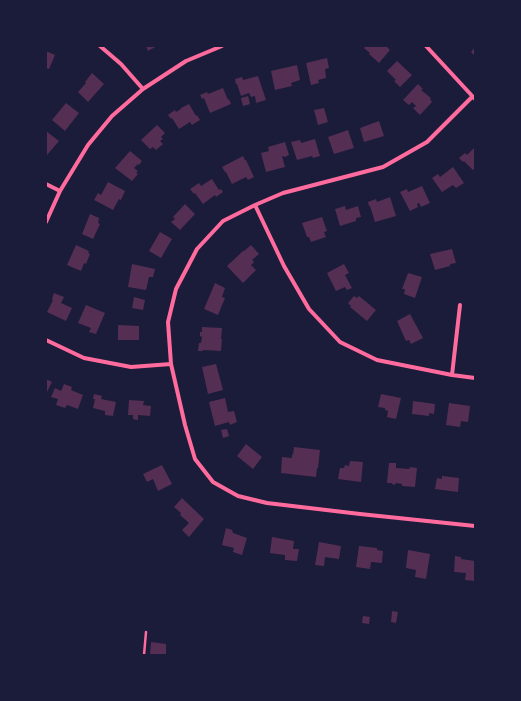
<!DOCTYPE html>
<html>
<head>
<meta charset="utf-8">
<style>
  body { margin:0 }
  #map { position:relative; width:521px; height:701px; overflow:hidden; background:#1b1b3a; font-family:"Fira Sans Condensed",sans-serif }
  canvas { display:block }
  .frame { position:absolute; inset:0; border:47px solid #1b1b3a; pointer-events:none }
</style>
</head>
<body>
<div id="map">
<canvas width="521" height="701"></canvas>
<div class="frame"></div>
</div>
<script>
const c = document.querySelector('canvas').getContext('2d');
c.lineJoin = 'round';
function paint(path, color) { c.fillStyle = color; c.fill(path, 'evenodd'); }
function trace(path, color, width, dash) { c.strokeStyle = color; c.lineWidth = width; c.lineCap = dash ? 'butt' : 'round'; c.setLineDash(dash || []); c.stroke(path); }
paint(new Path2D(`
  M146,46h11l-9,5z
  M366,46h20l4,4 -11,13 -10,-9 1,-1 -6,-5z
  M475,47v9l-4,-4z
  M46,51l9,4 -6,14 -3,-1z
  M327,58l2,10 -4,1 1,9 -8,2 1,3 -8,2 -5,-22z
  M397,61l15,14 -12,12 -6,-6 2,-1 -9,-9z
  M297,65l3,15 -9,3 1,3 -17,4 -4,-19z
  M92,73l12,11 -16,18 -10,-10 8,-9 -1,-1z
  M258,76l8,24 -10,3 -1,-7 -4,1 -2,-4 -8,3 -4,-12h-1l-1,-5 7,-2 1,3z
  M418,84l5,5 -2,1 10,8 -1,1 2,3 -12,13 -7,-7 3,-2 -4,-4 -3,3 -6,-5z
  M223,88l5,12 1,-1 2,5 -21,9 -6,-15 -2,1 -2,-4 7,-3 1,2z
  M248,96l2,8 -7,2 -2,-8z
  M66,103l13,10 -14,18 -13,-11z
  M189,104l7,12 1,-1 3,5 -8,5 -2,-3 -11,7 -7,-11 -1,1 -3,-4 7,-5 1,2 5,-3v-1z
  M324,108l4,14 -10,3 -4,-15z
  M379,121l5,15 -20,6 -4,-14z
  M157,125l8,8 -4,4 2,2 -3,2 3,3 -7,6 -3,-3 -3,2 -9,-9z
  M348,130l6,18 -20,6 -6,-17z
  M46,131l13,10 -12,14 -1,-1z
  M315,139l5,17 -7,2 -1,-2 -15,4 -6,-18 9,-2 1,3z
  M285,142l4,13 -4,2 -3,-1 3,11 -19,5 -5,-19 8,-2 -1,-4z
  M475,147v21l-2,2 -9,-9 -1,1 -4,-4 6,-5 2,2z
  M130,151l12,10 -3,4 -1,-1 -4,4 4,3 -2,2 2,1 -6,7 -17,-13z
  M243,156l2,4h1l8,17 -6,3 -2,-3 -14,7 -6,-12h-1l-3,-5z
  M453,167l11,16 -8,5 -3,-3 -11,7 -10,-14 6,-4 2,3z
  M212,179l7,11 2,-1 2,3 -7,5 -1,-2 -12,9 -8,-11 -1,1 -4,-5 9,-6 2,3z
  M108,182l17,9 -4,9 -2,-1 -6,11 -15,-8 -4,-2 4,-7 3,2z
  M422,186l8,17 -9,4 -2,-4 -2,1 1,3 -8,4 -10,-19 7,-3 1,3z
  M390,197l6,19 -21,6 -5,-16h-1l-1,-4 8,-3 1,3z
  M185,204l10,10 -15,16 -9,-8 4,-3 -2,-2z
  M345,206l1,4 12,-4 3,11 -5,1v3l-16,5 -5,-17z
  M90,214l9,4 -1,5 2,1 -7,15 -11,-5z
  M322,217l5,14 -3,1 2,5 -15,5 -2,-5h-2l-5,-14z
  M160,232l12,7 -11,19 -12,-7z
  M76,245l13,6 -1,2 2,1 -4,10 -2,-1 -3,8 -14,-6z
  M251,245l8,9 -7,6 2,2 -3,3 5,5 -13,13 -16,-17 16,-15h1z
  M452,249l4,14 -6,1v2l-15,4 -5,-16z
  M132,264l23,5 -2,8h-4l-3,13 -18,-3z
  M344,264l5,9 -4,2 7,13 -5,2 -2,-3 -9,4 -9,-18z
  M408,273l14,4 -7,21 -11,-4 1,-5h-3z
  M215,283l10,5 -3,9 3,1 -7,17 -14,-6z
  M54,293l10,4 -3,6 11,5 -6,13 -19,-9 6,-12 -1,-1z
  M354,296l3,2 2,-2 17,14 -9,11 -17,-14 1,-1 -3,-3z
  M134,297l11,3 -2,10 -11,-2z
  M86,305l19,8 -9,21 -7,-2 2,-4 -13,-5z
  M410,314l13,24 -12,6 -2,-4 -3,1 -9,-20z
  M118,325l21,1v14h-21z
  M202,327l20,1 -1,11h1l-1,12 -18,-1v1h-5l1,-8h2l1,-6 -2,-1v-4h2z
  M216,364l7,26 -15,4 -6,-27z
  M46,379l6,3 -6,12z
  M64,384l8,3 -1,3 12,5 -5,14 -11,-4 -2,3 -9,-3 2,-6 -7,-2 4,-9 6,3z
  M94,394l8,2 -1,3 15,3 -3,14 -8,-1v-4l-12,-3 2,-9h-2z
  M381,394l20,4 -5,21 -9,-2 1,-6 -3,-1v-2l-7,-1z
  M225,398l3,14 6,-1 3,11 -7,3 -1,-3 -14,4 -6,-24z
  M129,400l15,1 -1,4 8,1 -1,10 -12,-1v5l-5,-1v-4h-5z
  M413,401l22,3 -1,10 -5,-1v3l-17,-2z
  M449,403l21,3 -2,16 -7,-1 -1,6 -14,-2z
  M227,429l2,7 -6,2 -2,-8z
  M246,444l16,13 -9,12 -16,-13z
  M294,447l26,3 -2,18h-1l-1,9 -35,-4 1,-16 10,1v-4l1,1z
  M350,461l13,1 -2,20 -23,-3 2,-11h4l1,-3 4,1z
  M389,463h7v5l13,1 1,-2 7,1 -2,19 -13,-1v-2l-6,-1 -1,2 -3,-1v-1h-5z
  M162,465l10,19 -14,7 -5,-12 -6,3 -4,-8z
  M442,476l17,2 -1,14 -23,-3 2,-11 5,1z
  M182,498l22,21 -15,18 -7,-7 7,-7 -9,-8 1,-2 -7,-6z
  M226,528l6,2 1,3 14,5 -5,17 -9,-3 1,-4 -12,-3z
  M272,537l22,4 -1,8h6l-2,12 -12,-1v-5l-15,-2z
  M319,542l22,4 -2,13 -14,-2 -1,9 -9,-1z
  M359,546l18,2v2l6,1 -1,12 -11,-1 -1,7 -14,-2z
  M408,550l22,4 -4,25 -11,-2 1,-7 -10,-2z
  M455,556l6,1v2l14,2v20l-10,-1 1,-7 -12,-1z
  M392,611l6,1 -2,11 -5,-1z
  M363,616l7,1 -1,7 -7,-1z
  M151,642l15,2v11h-16z`), '#542f53');
trace(new Path2D(`
  M144,655l2,-23`), '#ff6b9d', 2.5);
trace(new Path2D(`
  M100,46l21,18 22,25
  M426,46l49,53
  M472,97l-45,45 -44,25 -100,26 -28,12 -32,16 -26,28 -21,40 -8,33 3,42 14,61 10,34 18,23 25,14 29,7 93,11 115,12
  M46,184l14,7
  M255,205l29,61 25,43 31,33 37,18 75,15 23,3
  M46,222l14,-31 28,-46 24,-29 31,-27 43,-28 36,-15
  M46,340l38,18 47,9 40,-3
  M452,375l8,-70`), '#ff6b9d', 4);
</script>
</body>
</html>
